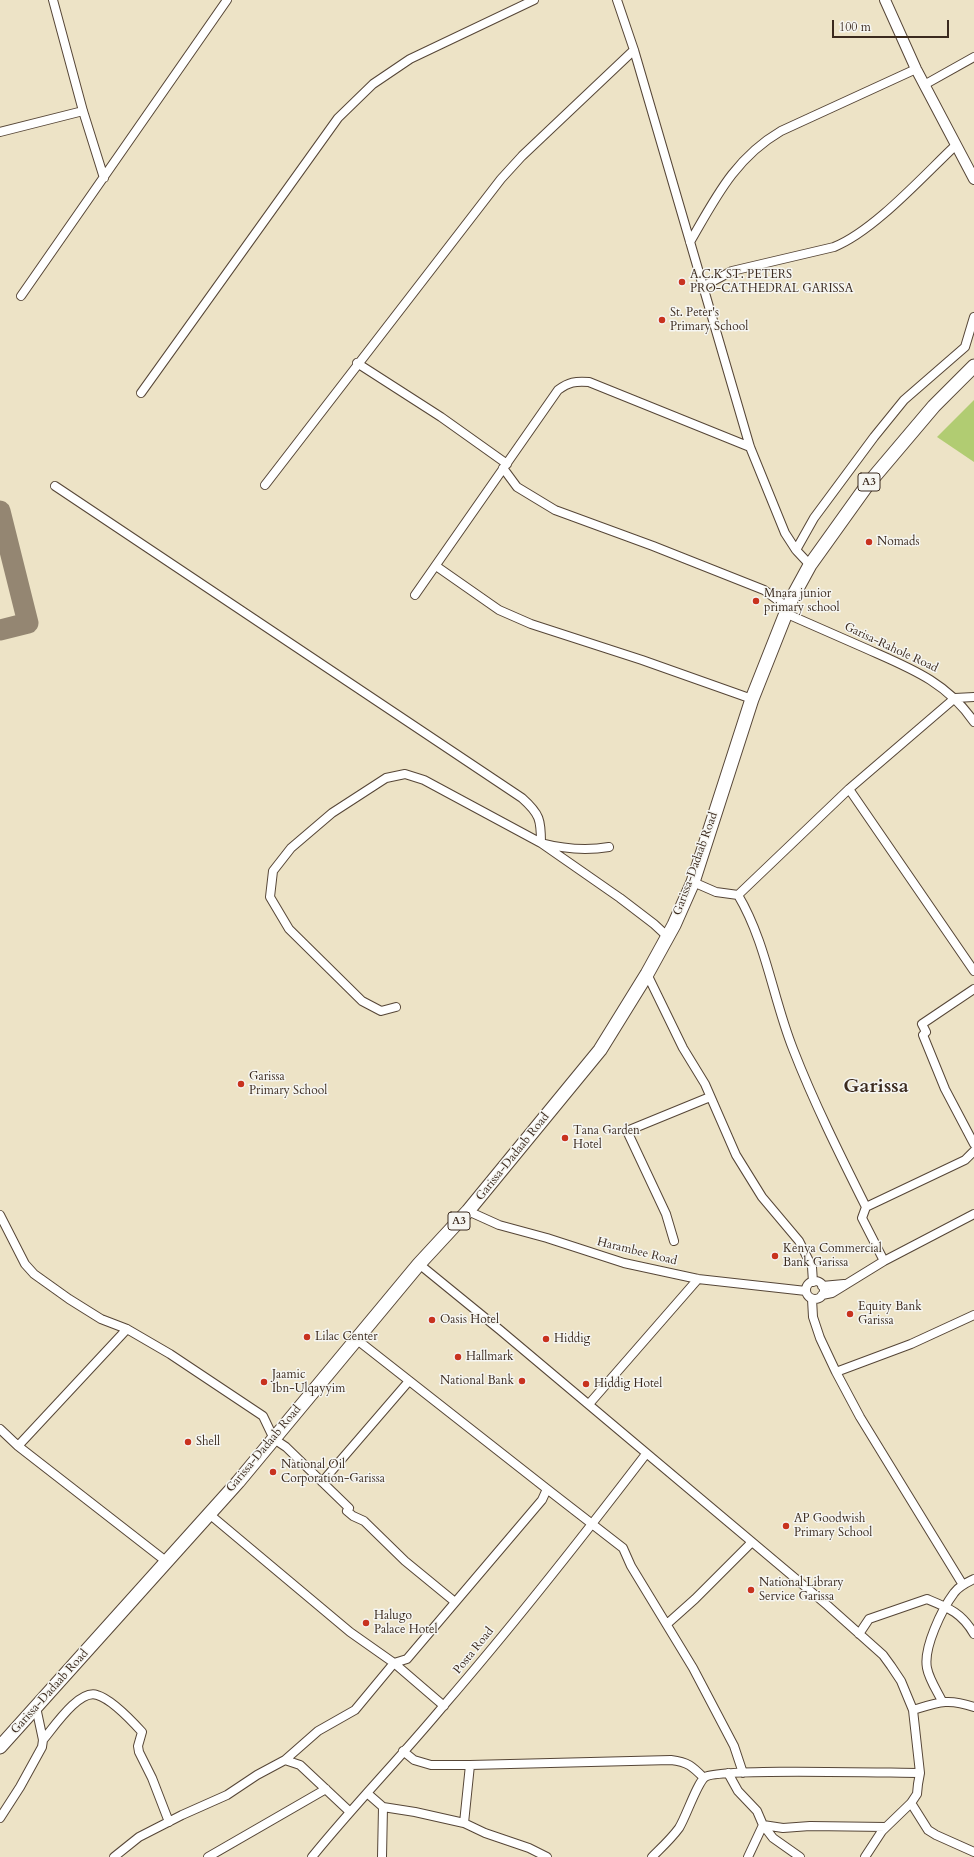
<!DOCTYPE html>
<html>
<head>
<meta charset="utf-8">
<style>
  body { margin:0 }
  #map { position:relative; width:974px; height:1857px; overflow:hidden; background:#ede3c6; font-family:Cardo,serif }
  canvas { display:block }
  .scale { position:absolute; left:832px; top:20px; width:117px; height:18px; box-sizing:border-box; border:2px solid #3b2a1e; border-top:0; padding-left:5px; font-size:12px; line-height:14px; white-space:nowrap; color:#3b2a1e; -webkit-text-stroke:3px #f6f6f2; paint-order:stroke }
</style>
</head>
<body>
<div id="map">
<canvas width="974" height="1857"></canvas>
<div class="scale">100 m</div>
</div>
<script>
const c = document.querySelector('canvas').getContext('2d');
c.lineJoin = 'round';
function paint(path, color) { c.fillStyle = color; c.fill(path, 'evenodd'); }
function trace(path, color, width, dash) { c.strokeStyle = color; c.lineWidth = width; c.lineCap = dash ? 'butt' : 'round'; c.setLineDash(dash || []); c.stroke(path); }
function drawText(font, color, halo, rows, align = 'center') {
  c.font = font + ' Cardo,serif'; c.lineWidth = 3; c.setLineDash([]); c.textBaseline = 'middle'; c.strokeStyle = halo; c.fillStyle = color; for (const [text, x, y, turn = 0] of rows) {
    c.save(); c.translate(x, y); c.rotate((+turn || 0) * Math.PI / 180); c.textAlign = isNaN(turn) ? turn : align; if (halo) c.strokeText(text, 0, 0); c.fillText(text, 0, 0); c.restore();
  }
}
paint(new Path2D(`
  M974,400v62l-37,-25z`), '#b1cc72');
trace(new Path2D(`
  M0,511l28,112 -28,7`), '#948672', 21);
const minor = new Path2D(`
  M53,0l30,111 21,67
  M617,0l17,50 116,397 35,86 11,17 14,15
  M924,85l50,-28
  M0,132l83,-21
  M690,242c26,-45 45,-84 91,-111l135,-62
  M704,286l28,-15 102,-24c40,-16 89,-71 122,-102
  M21,296l206,-296
  M357,363l84,54 66,47
  M141,393l197,-275 35,-34 37,-25 124,-59
  M503,468l14,19 38,23 98,36 111,44 23,17
  M265,485l236,-306 21,-23 112,-106
  M55,486l467,312c18,16 19,22 19,45 23,6 44,8 68,4
  M796,550l18,-32 60,-81 30,-37 61,-53 9,-30
  M436,566l63,44 32,14 111,36 110,39
  M415,595l143,-205c11,-8 17,-9 31,-8l161,65
  M785,613c27,12 55,24 82,36 43,19 80,33 107,73
  M849,789l125,182
  M693,882l23,10 22,3c28,47 35,104 55,154 21,54 47,106 73,158l-4,11 22,43
  M738,895l111,-106 106,-91 19,-1
  M647,974l36,74 22,36 31,71 26,42 37,44 13,26 1,15
  M974,989l-52,35 4,8 -3,3 22,54 29,55
  M396,1007l-15,4 -19,-10 -73,-72 -19,-32 3,-26 18,-23 41,-35 54,-35 19,-4 19,6 117,63 79,55 34,26 14,13
  M866,1207l99,-47 9,-9
  M468,1211l31,14 48,13 77,25 74,16 108,12
  M0,1215l25,49 9,10 35,25 32,20 26,10 43,25 93,62 11,23 12,8 63,61 -2,3 6,5 11,5 41,40 50,41
  M674,1241l-8,-27 -39,-83 83,-34
  M419,1264l81,66 327,275 56,50 8,11 10,15 12,29 7,63 -2,11 -1,10 -6,9 -29,28 -17,26
  M806 1290a9 9 0 1 1 18 0a9 9 0 1 1-18 0Z
  M822,1286l22,-2
  M822,1295l10,-2 52,-32 90,-47
  M812,1299l1,18 7,21 16,34 24,45 103,168
  M836,1372l75,-28 63,-29
  M589,1404l109,-125
  M0,1429l18,17 149,116
  M18,1446l109,-117
  M322,1482l87,-101
  M547,1489l76,59 8,18 62,102 41,78 9,27
  M208,1513l142,119 44,31 50,43
  M667,1624l28,-25 57,-57
  M859,1634l10,-15 58,-20c22,9 35,14 47,35
  M942,1701c-5,-10 -13,-22 -15,-33 -4,-20 15,-59 27,-75 5,-7 12,-10 20,-14
  M913,1710c26,-8 35,-12 61,-3
  M43,1740c11,-13 36,-51 54,-45 14,4 35,26 45,37l-4,14 1,6 13,26 17,44
  M403,1751l11,9 17,5h39l201,-5c17,2 21,6 33,18
  M285,1760l15,5 49,46
  M728,1773l10,18 19,20 6,14 10,13 27,19
  M367,1793l16,14 32,5 49,11 21,10 44,15 18,9
  M911,1803l17,27 8,5 38,17
  M0,1818l20,-31 22,-40 1,-7 -7,-33
  M464,1823l6,-58
  M114,1857l25,-20 43,-22 45,-20 30,-20 28,-15 33,-29 37,-21 39,-47 13,-4 135,-159 5,-11 -191,-150
  M208,1857l118,-68
  M312,1857c43,-53 90,-101 133,-153 70,-81 136,-165 201,-250
  M382,1857l1,-50
  M652,1857c9,-9 19,-18 27,-29 7,-11 18,-45 26,-51 12,-9 186,-4 215,-4
  M748,1857l15,-32 20,3 27,-2 76,1`);
const tertiary = new Path2D(`
  M885,0l31,69 58,110`);
const trunk = new Path2D(`
  M0,1747l238,-265 181,-218 49,-53 132,-161 47,-76 27,-49 19,-43 59,-183 40,-101 18,-33 58,-81 66,-78 40,-40`);
trace(minor, '#564637', 10);
trace(tertiary, '#564637', 12);
trace(trunk, '#564637', 15);
trace(minor, '#fff', 8);
trace(tertiary, '#fff', 10);
trace(trunk, '#fff', 13);
for (const [x, y, r, color] of [
  [682,282,4,"#c8321e"],
  [662,320,4,"#c8321e"],
  [869,542,4,"#c8321e"],
  [756,601,4,"#c8321e"],
  [241,1084,4,"#c8321e"],
  [565,1138,4,"#c8321e"],
  [775,1256,4,"#c8321e"],
  [850,1314,4,"#c8321e"],
  [432,1320,4,"#c8321e"],
  [307,1337,4,"#c8321e"],
  [546,1339,4,"#c8321e"],
  [458,1357,4,"#c8321e"],
  [522,1381,4,"#c8321e"],
  [264,1382,4,"#c8321e"],
  [586,1384,4,"#c8321e"],
  [188,1442,4,"#c8321e"],
  [273,1472,4,"#c8321e"],
  [786,1526,4,"#c8321e"],
  [751,1590,4,"#c8321e"],
  [366,1623,4,"#c8321e"]
]) { const dot = new Path2D(); dot.arc(x, y, r, 0, 2 * Math.PI); c.fillStyle = color; c.fill(dot); trace(dot, '#f6f6f2', 1.5); }
for (const [x, y, w] of [
  [869,482,22],
  [459,1221,22]
]) { const box = new Path2D(); box.roundRect(x - w / 2, y - 9, w, 18, 3); c.fillStyle = '#f6f6f2'; c.fill(box); trace(box, '#3b2a1e', 1); }
drawText('bold 11px', '#3b2a1e', null, [
  ["A3",869,482],
  ["A3",459,1221]
]);
drawText('12px', '#3b2a1e', '#f6f6f2', [
  ["A.C.K ST. PETERS",690,275],
  ["PRO-CATHEDRAL GARISSA",690,289],
  ["St. Peter's",670,313],
  ["Primary School",670,327],
  ["Nomads",877,542],
  ["Mnara junior",764,594],
  ["primary school",764,608],
  ["Garissa",249,1077],
  ["Primary School",249,1091],
  ["Tana Garden",573,1131],
  ["Hotel",573,1145],
  ["Kenya Commercial",783,1249],
  ["Bank Garissa",783,1263],
  ["Equity Bank",858,1307],
  ["Garissa",858,1321],
  ["Oasis Hotel",440,1320],
  ["Lilac Center",315,1337],
  ["Hiddig",554,1339],
  ["Hallmark",466,1357],
  ["Jaamic",272,1375],
  ["Ibn-Ulqayyim",272,1389],
  ["National Bank",514,1381,"right"],
  ["Hiddig Hotel",594,1384],
  ["Shell",196,1442],
  ["National Oil",281,1465],
  ["Corporation-Garissa",281,1479],
  ["AP Goodwish",794,1519],
  ["Primary School",794,1533],
  ["National Library",759,1583],
  ["Service Garissa",759,1597],
  ["Halugo",374,1616],
  ["Palace Hotel",374,1630]
], 'left');
drawText('12px', '#3b2a1e', '#f6f6f2', [
  ["Garisa-Rahole Road",891,648,25],
  ["Garissa-Dadaab Road",696,864,-70],
  ["Garissa-Dadaab Road",513,1157,-51],
  ["Harambee Road",637,1252,14],
  ["Garissa-Dadaab Road",264,1449,-50],
  ["Posta Road",474,1651,-51],
  ["Garissa-Dadaab Road",50,1692,-48]
]);
drawText('bold 20px', '#3b2a1e', '#f6f6f2', [
  ["Garissa",876,1087]
]);
</script>
</body>
</html>
